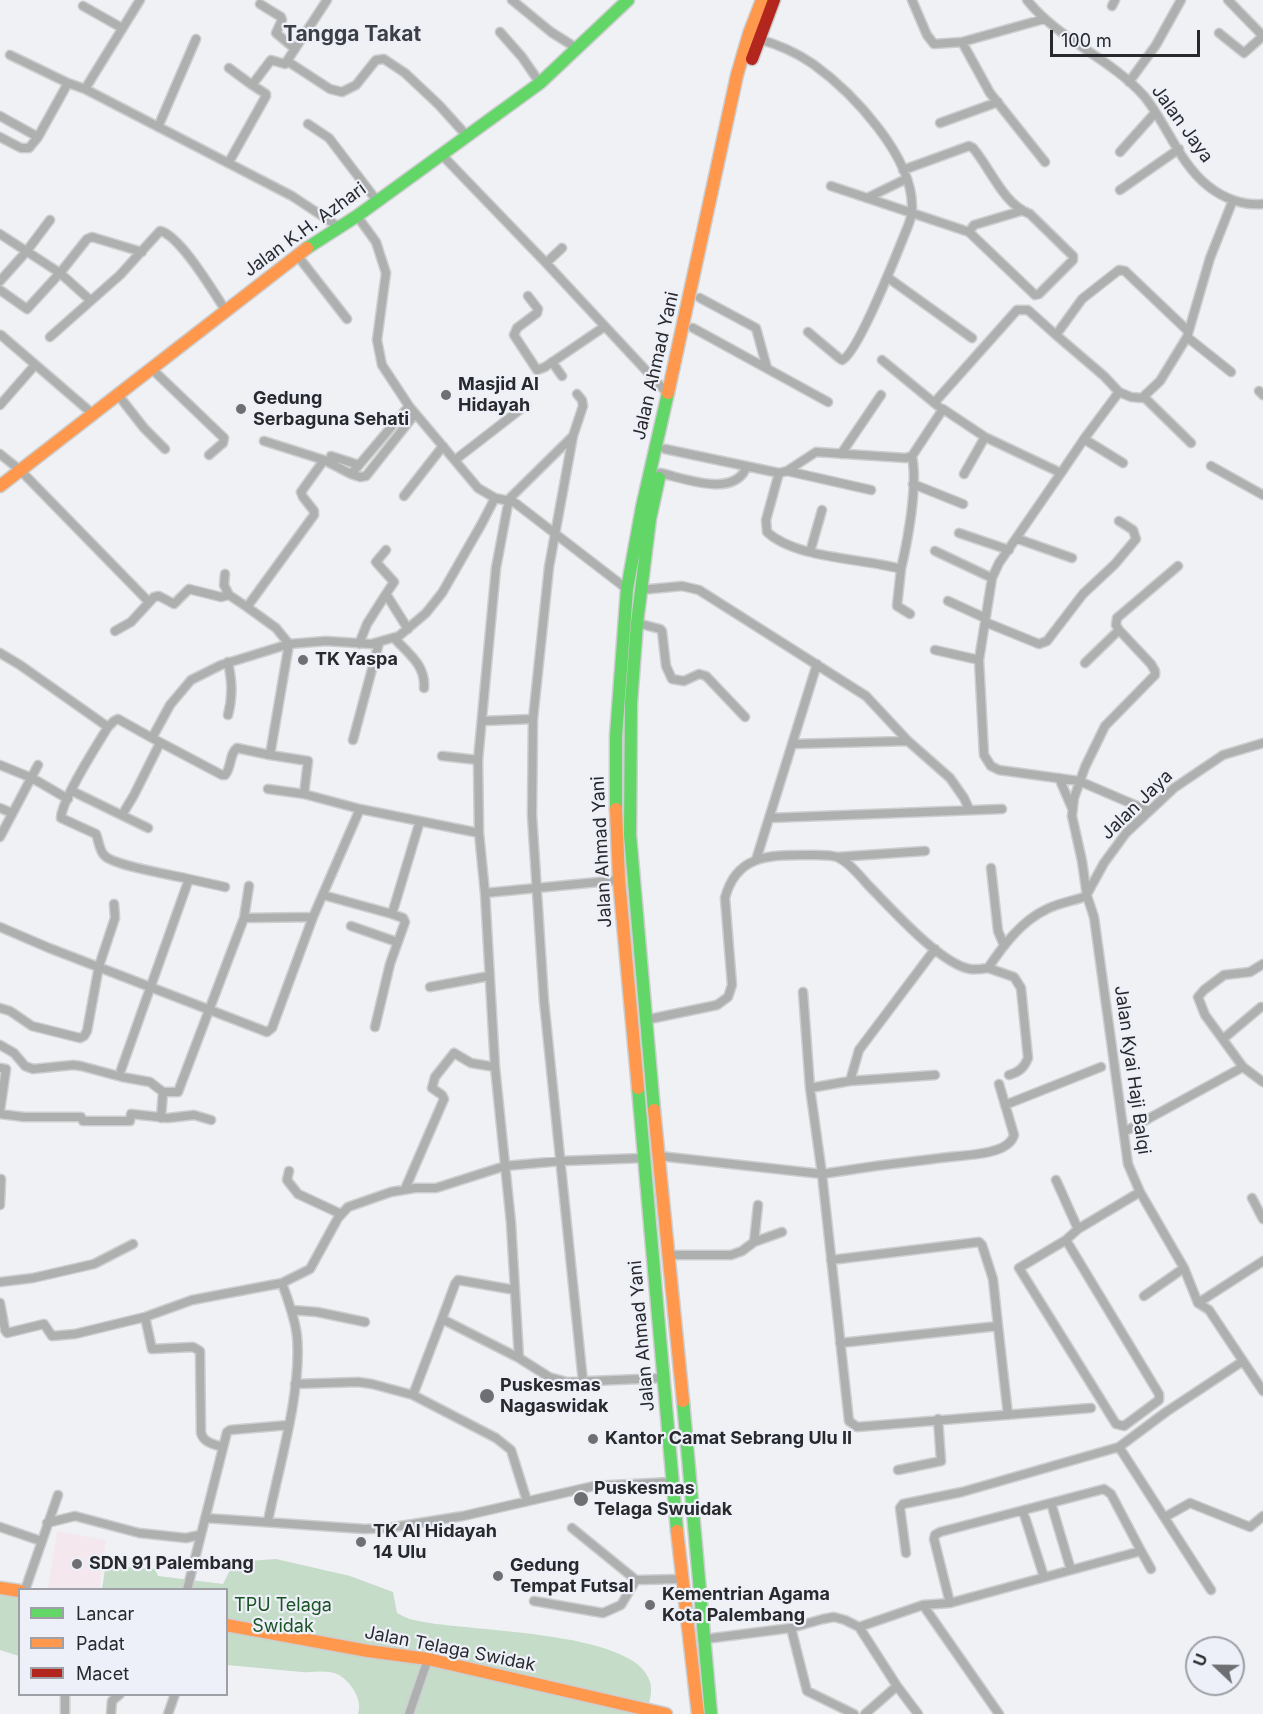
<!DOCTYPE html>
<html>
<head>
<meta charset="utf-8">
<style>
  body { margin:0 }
  #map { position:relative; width:1263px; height:1714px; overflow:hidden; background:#f0f1f5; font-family:Inter,sans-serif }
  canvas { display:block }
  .legend { position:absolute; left:18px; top:1588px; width:210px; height:108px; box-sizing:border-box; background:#edf0f8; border:2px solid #9ea0a6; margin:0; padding:8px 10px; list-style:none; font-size:18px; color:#28292c }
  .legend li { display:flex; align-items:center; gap:12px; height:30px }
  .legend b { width:30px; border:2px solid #9ea0a6 }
  .north { position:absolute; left:1185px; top:1636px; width:60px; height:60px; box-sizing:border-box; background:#edf0f8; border:2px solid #9ea0a6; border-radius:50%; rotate:292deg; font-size:16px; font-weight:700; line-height:24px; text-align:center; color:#28292c }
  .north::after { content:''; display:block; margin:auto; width:21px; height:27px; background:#6e6f72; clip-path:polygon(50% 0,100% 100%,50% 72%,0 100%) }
  .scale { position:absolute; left:1050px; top:30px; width:150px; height:27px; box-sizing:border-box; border:3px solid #28292c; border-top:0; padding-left:8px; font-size:18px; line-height:21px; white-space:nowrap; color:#28292c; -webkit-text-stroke:4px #edf0f8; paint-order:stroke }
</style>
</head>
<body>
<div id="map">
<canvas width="1263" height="1714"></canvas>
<ul class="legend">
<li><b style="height:8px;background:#63d668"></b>Lancar</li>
<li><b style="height:8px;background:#ff974d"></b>Padat</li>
<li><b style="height:8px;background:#b3261e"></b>Macet</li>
</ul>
<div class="north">U</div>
<div class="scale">100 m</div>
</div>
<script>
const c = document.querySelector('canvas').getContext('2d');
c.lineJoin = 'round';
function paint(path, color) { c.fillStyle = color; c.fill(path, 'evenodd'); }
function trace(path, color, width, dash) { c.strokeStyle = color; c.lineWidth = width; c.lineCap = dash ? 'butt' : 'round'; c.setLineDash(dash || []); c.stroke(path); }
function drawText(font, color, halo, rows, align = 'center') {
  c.font = font + ' Inter,sans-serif'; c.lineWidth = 4.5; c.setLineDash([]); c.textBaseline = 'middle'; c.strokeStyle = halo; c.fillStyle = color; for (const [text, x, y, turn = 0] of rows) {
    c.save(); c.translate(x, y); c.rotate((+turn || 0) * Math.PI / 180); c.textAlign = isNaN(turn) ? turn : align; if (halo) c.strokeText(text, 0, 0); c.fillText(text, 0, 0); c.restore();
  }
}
paint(new Path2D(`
  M57,1531l49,9 -7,49 -51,-1z`), '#f4e7ee');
paint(new Path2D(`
  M276,1559l74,17 43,16 4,21c6,3 11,6 17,7 45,12 223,9 236,62 3,10 -1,22 -4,32h-288c5,-14 -7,-32 -19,-39 -12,-6 -25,-2 -37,-3 -25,-2 -50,-5 -75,-7l-1,-75h-124l3,-21 7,-3 43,3 3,7 65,8 11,-22z
  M0,1592l19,3v61l-19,-6z`), '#c5dcc8');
const street = new Path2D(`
  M512,0l39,32 27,17
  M912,0l15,35 7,9 28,-2 82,-23
  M1027,0c32,40 83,58 117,96 23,28 35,67 64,90 15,12 35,20 55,18
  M260,4l21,13 1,3 -6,13 19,16
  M83,6l39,22
  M1112,6l3,-6
  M500,32l22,25 18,26
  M1219,33l25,20 19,-17 -35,-36
  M758,39c19,5 39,14 55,25 39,28 101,93 99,145 0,6 -2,12 -4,17 -9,22 -50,128 -66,134l-3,-2 -31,-26
  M962,42l28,51 55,69
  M10,55l58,28 17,6 207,107 47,31
  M287,61l43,28 12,3 14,-7 20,-25 8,-1 21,14 34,32 28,31
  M229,68l23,17
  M1129,82l27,-37 25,-45
  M85,89l55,-89
  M0,116l38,21
  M940,123l58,-21
  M308,124l21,14 48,63
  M158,127l38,-88
  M0,137l21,11h8l9,-11 30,-54
  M1120,152l35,-39
  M441,154l105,109
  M229,162l37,-66v-2l-14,-9 19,-25 14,4 42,-64
  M831,186l138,46 66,63 4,-1 34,-34v-4l-43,-42c-27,-10 -39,-45 -57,-66l-4,-2 -66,24
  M1120,190l59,-41
  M867,198l39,-19
  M357,216l19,26 10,31 -9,67 5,25 27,41 69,82 17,10 19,4 113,87
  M969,232l5,-7 47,-14
  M0,234l60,39 30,27
  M562,248l-16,15 122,131
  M297,255l50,64
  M887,277l85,61
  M0,281l26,-29 24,-32
  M0,290l27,19 33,-36 27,-34 5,-2 50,15
  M528,296l10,13 -1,4 -20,15 -3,7 23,35 8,-3 59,-40
  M700,298l56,30 11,40
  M693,328l135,74
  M1,335l93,80
  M1056,335l48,41 15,16
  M50,337l70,-62 40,-44c20,4 54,62 66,80
  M1187,337l44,35
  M882,360l56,46
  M552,362l10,14
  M153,370l71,68 -1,5 -14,12
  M1259,391l4,4
  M577,394l5,6 1,6 -10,30 -24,131 -16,152 -1,96 12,186 39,381
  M119,396l25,32 21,21
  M1144,397l47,46
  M934,403l83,-93h11l28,25 26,-36 37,-29 6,1 63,60
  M0,405l35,-40
  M573,436l-64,63 -13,69 -18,192 1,73 6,60 10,174 16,156 8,135 30,19 18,5 97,-4
  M1084,439l39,24
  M264,441l60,19 27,14 8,-9
  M665,449l114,24 8,-2 29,-19 90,6 6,-2 31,-47 42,28 76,36 23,-34 35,-47 12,5 11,1 18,-17 27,-44 23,-79 23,-58
  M0,454l20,16 129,132
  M841,454l40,-59
  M331,456l28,9 50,-59
  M324,460l-23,32 2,5 11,14v4l-67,92 29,21 13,16 -19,111 38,6 -4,33 56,15
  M455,460l71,-55
  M1211,466l52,29
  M787,471l84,19
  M660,473c24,5 75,26 87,-7
  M779,473l-13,47 1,12c29,27 96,26 134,37l-4,37 13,8
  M1061,473l-62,90 -7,15 -13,82 5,95 7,11 8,4 80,11 70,30
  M351,474l9,3 6,-1 49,-62
  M964,474l21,-37
  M913,484l50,20
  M404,496l39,-50
  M959,533l50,17
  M1018,539l54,19
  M386,550l-10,12 18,20 -8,12 22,35
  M935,551l57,27
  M810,552l12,-42
  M1178,566l-61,52 -1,7 3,5 32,34 4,7v4l-50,51 -20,41 -11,31 -2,18 10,45 5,35 7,21 34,247 12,28 44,76 14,35 11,7 54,81
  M901,569c7,-30 17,-83 11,-113
  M225,574l-1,11 5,10
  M640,590l42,-4 17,4 167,106 42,45 42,37 14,20 5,11
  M948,601l37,17
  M985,622l54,22 8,-3 36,-47 32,-30 21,-25 -3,-9 -14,-9
  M637,623l23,6 2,2 4,35 6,13 12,2 15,-7 7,2 39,41
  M115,631l16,-9 23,-25 5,-1 15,8 15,-15 32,8 8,-2 18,12
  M395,639c14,15 31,27 29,49
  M359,644l8,-20 19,-30
  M935,650l44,10
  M0,653l20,12 88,62
  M228,662c4,19 5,34 0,53
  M1085,663l34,-33
  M482,721l51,-2
  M152,738l70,37h3c7,-8 4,-21 12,-27l33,7
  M353,740l26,-97
  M792,744l116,-3
  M442,756l36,4
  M0,765l32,13 36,21
  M1059,778l13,30
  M268,789l36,5
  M72,791l76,37
  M0,808l12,5
  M122,815l12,-20 26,-52
  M769,818l233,-9
  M0,837l38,-72
  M837,857l88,-6
  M756,860l61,-196
  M991,868l7,63 6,14
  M189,879l36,8
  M485,893l134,-13
  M1087,894l17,-31 22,-30 48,-45 49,-33 40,-12
  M323,895l69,19
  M244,918l5,-32
  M351,926l46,16
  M0,927l49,21 218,84 5,-4 41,-111 47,-108 119,24
  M988,968l26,9 7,11 7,70c-4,10 -9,14 -19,17
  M430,987l59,-11
  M0,1008l10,3 22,15 48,12 4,-2 3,-5 12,-65 16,-48 -1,-14
  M645,1020l72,-15 11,-8 4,-12 -7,-87c11,-42 42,-43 80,-43 9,0 24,-1 32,2 12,5 23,19 31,28 22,22 72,79 102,84 6,1 12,0 18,-1 15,-22 33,-47 59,-59 12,-6 26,-8 40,-13
  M375,1027l15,-63 15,-42 -2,-4 -11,-4 28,-93
  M1223,1039l38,-32
  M0,1045l14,8 11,13 8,3 40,-4 8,1 41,11 28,5 13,10
  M1243,1067l-38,-52 -7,-18 6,-7 20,-15 26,-3 13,-8
  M0,1068l6,1 -6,42
  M121,1070l68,-191c-16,-4 -74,-13 -84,-23 -6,-5 -6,-15 -9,-22l-35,-16c1,-19 36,-73 47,-91l6,-6 4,-2 34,19 18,-33 21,-25 30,-15 68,-21 37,-3 45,3 28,-8 27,-23 16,-20 39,-68 14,-27
  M850,1081l85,-6
  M999,1084l15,51c-3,10 -16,15 -25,17 -18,4 -38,4 -56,7 -37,4 -74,9 -111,15l27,247 8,6 234,-19
  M810,1088l40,-7 9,-31 76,-101
  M1005,1105l96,-38
  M0,1114l24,3h57l2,4h47l1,-7 37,4 26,-3 17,5
  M161,1118l2,-26h15l66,-174 69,-1
  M1124,1132l119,-65 20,15
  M659,1156l163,18 -12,-86 -7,-96
  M289,1171l-2,9 11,14 43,20
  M1056,1180l22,49
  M405,1189l39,-90 -2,-4 -10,-7 3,-11 19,-24 17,10 24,4
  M1252,1198l11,21
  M0,1205l1,-26
  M1066,1240l93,154v6l-35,26 -8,-2 -97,-156 47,-28 12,-11 62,-37
  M754,1242l4,-37
  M670,1255h61l11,-4 12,-9 28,-10
  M831,1260l148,-18 3,3 11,34 5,47
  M0,1282l33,-4 61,-14 39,-20
  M1144,1296l40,-28
  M0,1303l5,27 2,3 37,-9 8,12 23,-2 70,-17 47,-17 90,-17 28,-14 28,-51 10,-11 43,-15 24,-4h21l69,-22 56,-5 84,-3
  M1198,1303l65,-42
  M292,1310l25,2 48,10
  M145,1317l7,32 41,-2 7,4 1,82c3,10 12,11 22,14
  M442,1319l13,-35 3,-4 57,10
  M840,1343l158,-17 10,89
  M295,1384l63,-2 14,2 41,11 83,43 15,12 16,51
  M413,1395l29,-76 77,39
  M1119,1447l92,143
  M898,1470l43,-9 -3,-42
  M1051,1503l20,67
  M1023,1511l21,66
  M1165,1517l25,-14 60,24 13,-11
  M205,1518l160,11 23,-1 75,-12 131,-30 78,-4
  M268,1521c11,-56 34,-129 29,-185 -2,-18 -9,-36 -15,-53
  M47,1523l28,-7 64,17 47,5 14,-3
  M0,1527l41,14
  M572,1528l64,52
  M906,1553l-6,-45 3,-4 59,-12 157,-45 47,-35 77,-51
  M25,1590l33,-95
  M187,1590l40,-158 3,-2 59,-5
  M534,1601l69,12 18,-8 15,-25 47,-1
  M950,1603l-16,-64 1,-4 5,-3 164,-43 7,5 30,57
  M923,1605l76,109
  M859,1627l64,-22 27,-2 191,-52 10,18
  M791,1628l16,63 47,23
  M705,1639l86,-11 32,-9 11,-2 11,3 14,7 38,59 21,28
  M65,1694v20
  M111,1714l1,-13 8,-7
  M168,1714l7,-20
  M409,1714l19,-55
  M865,1714l32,-28`);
const fast = new Path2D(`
  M307,248l50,-32 183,-133 88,-83
  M616,809v-73l11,-147 15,-82 26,-114
  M638,1088l39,443
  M654,1110l-24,-275 1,-132 6,-80 13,-104 9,-41
  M683,1401l28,313`);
const slow = new Path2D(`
  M668,393l69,-318 12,-41 13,-34
  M0,486l307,-238
  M616,809l3,71 19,208
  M654,1110l29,291
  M677,1531l21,183
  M0,1588l20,3
  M226,1625l142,26 60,8 238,55`);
const jam = new Path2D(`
  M752,59l22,-59`);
trace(street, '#cdced0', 11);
trace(fast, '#cdced0', 15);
trace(slow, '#cdced0', 15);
trace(jam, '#cdced0', 15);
trace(street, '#aeb0af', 8);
trace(fast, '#63d668', 12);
trace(slow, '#ff974d', 12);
trace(jam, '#b3261e', 12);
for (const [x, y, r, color] of [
  [446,395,6,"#6e6f72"],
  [241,409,6,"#6e6f72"],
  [303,660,6,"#6e6f72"],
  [487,1396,8,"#6e6f72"],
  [593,1439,6,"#6e6f72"],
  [581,1499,8,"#6e6f72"],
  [361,1542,6,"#6e6f72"],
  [77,1564,6,"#6e6f72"],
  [498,1576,6,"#6e6f72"],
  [650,1605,6,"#6e6f72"]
]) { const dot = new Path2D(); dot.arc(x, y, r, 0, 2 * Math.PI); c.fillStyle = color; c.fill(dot); trace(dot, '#edf0f8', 2); }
drawText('18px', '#28292c', '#edf0f8', [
  ["Jalan Jaya",1182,124,54],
  ["Jalan K.H. Azhari",305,230,-36],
  ["Jalan Ahmad Yani",656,366,-77],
  ["Jalan Jaya",1137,805,-44],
  ["Jalan Ahmad Yani",602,852,-93],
  ["Jalan Kyai Haji Balqi",1132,1070,82],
  ["Jalan Ahmad Yani",642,1336,-95],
  ["Jalan Telaga Swidak",450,1649,11]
]);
drawText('bold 18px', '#28292c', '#edf0f8', [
  ["Masjid Al",458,385],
  ["Hidayah",458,406],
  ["Gedung",253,399],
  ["Serbaguna Sehati",253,420],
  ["TK Yaspa",315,660],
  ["Puskesmas",500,1386],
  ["Nagaswidak",500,1407],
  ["Kantor Camat Sebrang Ulu II",605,1439],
  ["Puskesmas",594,1489],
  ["Telaga Swuidak",594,1510],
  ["TK Al Hidayah",373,1532],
  ["14 Ulu",373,1553],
  ["SDN 91 Palembang",89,1564],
  ["Gedung",510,1566],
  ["Tempat Futsal",510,1587],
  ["Kementrian Agama",662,1595],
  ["Kota Palembang",662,1616]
], 'left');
drawText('18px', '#195223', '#edf0f8', [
  ["TPU Telaga",283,1606],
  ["Swidak",283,1627]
]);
drawText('bold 21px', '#3c3f45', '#edf0f8', [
  ["Tangga Takat",352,35]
]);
</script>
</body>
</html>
